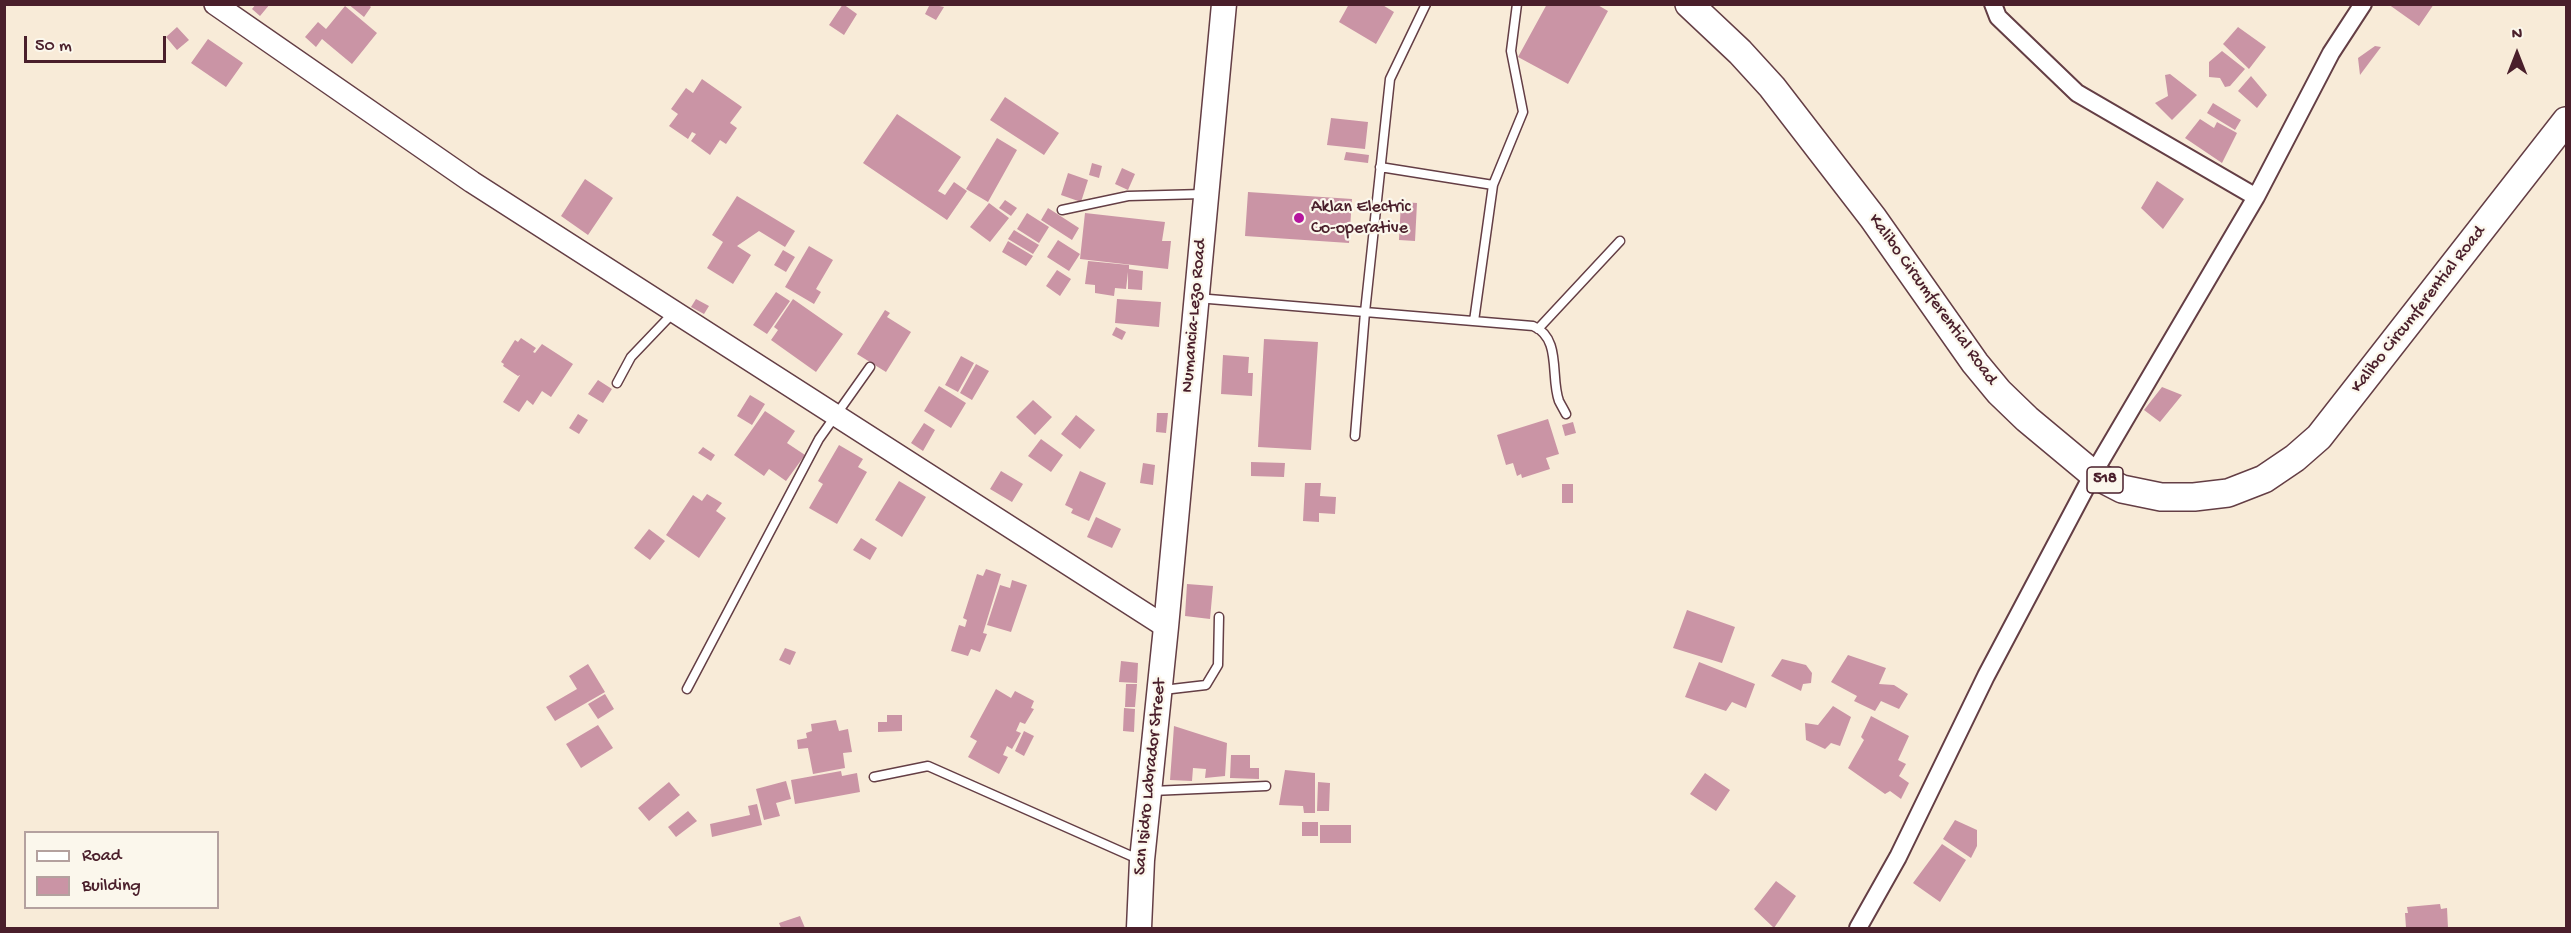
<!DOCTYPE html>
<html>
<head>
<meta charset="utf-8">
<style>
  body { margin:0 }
  #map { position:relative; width:2571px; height:933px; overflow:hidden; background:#f8ebd8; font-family:"Gochi Hand",sans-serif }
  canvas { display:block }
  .frame { position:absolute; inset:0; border:6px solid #4a1f2b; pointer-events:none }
  .legend { position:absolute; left:24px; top:831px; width:195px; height:78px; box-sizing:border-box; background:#fbf7ec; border:2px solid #b4a19f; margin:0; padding:8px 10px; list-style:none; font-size:18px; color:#4a1f2b }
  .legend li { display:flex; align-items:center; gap:12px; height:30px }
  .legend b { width:30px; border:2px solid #b4a19f }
  .north { position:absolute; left:2487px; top:24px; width:60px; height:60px; -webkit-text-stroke:4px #fbf7ec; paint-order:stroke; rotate:0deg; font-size:16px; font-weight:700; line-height:24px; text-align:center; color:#4a1f2b }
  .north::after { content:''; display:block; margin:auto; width:21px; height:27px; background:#4a1f2b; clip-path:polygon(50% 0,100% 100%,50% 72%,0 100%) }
  .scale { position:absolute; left:24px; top:36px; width:142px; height:27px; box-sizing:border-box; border:3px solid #4a1f2b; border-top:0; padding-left:8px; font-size:18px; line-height:21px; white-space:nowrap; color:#4a1f2b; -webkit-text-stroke:4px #fbf7ec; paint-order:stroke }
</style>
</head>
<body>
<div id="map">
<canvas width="2571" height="933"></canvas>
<div class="frame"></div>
<ul class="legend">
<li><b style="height:8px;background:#fff"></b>Road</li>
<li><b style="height:16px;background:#ca94a5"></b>Building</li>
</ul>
<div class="north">N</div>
<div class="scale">50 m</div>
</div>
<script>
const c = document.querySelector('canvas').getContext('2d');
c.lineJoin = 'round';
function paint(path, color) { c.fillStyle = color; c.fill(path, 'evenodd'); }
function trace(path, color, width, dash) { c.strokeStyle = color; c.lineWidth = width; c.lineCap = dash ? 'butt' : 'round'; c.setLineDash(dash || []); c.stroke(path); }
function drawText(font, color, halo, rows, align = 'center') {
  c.font = font + ' "Gochi Hand",sans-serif'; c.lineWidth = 4.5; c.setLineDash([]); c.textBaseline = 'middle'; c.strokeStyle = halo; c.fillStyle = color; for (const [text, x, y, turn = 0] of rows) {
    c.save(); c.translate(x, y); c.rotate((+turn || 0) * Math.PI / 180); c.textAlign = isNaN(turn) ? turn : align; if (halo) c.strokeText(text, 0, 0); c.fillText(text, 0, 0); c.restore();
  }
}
paint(new Path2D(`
  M256,4h14l-10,12 -8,-7z
  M348,4h20l3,3 -7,10z
  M843,4l14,10 -13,21 -15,-10z
  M930,4l14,3 -8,13 -11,-6z
  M1349,4h32l13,8 -18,32 -37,-22z
  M1547,4h49l12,7 -40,73 -50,-27z
  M2388,4h46l-15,22z
  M345,6l32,27 -25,31 -30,-25 -6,8 -11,-10 13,-15 8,7z
  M177,27l12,13 -12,10 -11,-13z
  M2238,27l28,20 -17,22 -26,-25z
  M208,39l35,24 -17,24 -35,-24z
  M2375,46l6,1 -21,28 -2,-17z
  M2222,51l23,18 -15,17 -5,1 -5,-9 -11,-1v-15z
  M2170,74l27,21 -25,25 -17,-17 13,-7 -3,-21z
  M2251,76l16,19 -10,13 -19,-17z
  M702,79l40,28 -12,16 7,5 -11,16 -6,-4 -10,15 -19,-14 5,-7 -4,-2 -4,7 -19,-13 9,-12 -7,-5 15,-21 7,5z
  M1005,97l54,36 -15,22 -54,-35z
  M2213,103l28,17 -6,10 -28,-17z
  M897,114l64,43 -23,34 7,4 9,-13 13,9 -20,29 -84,-57z
  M1331,118l37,4 -3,27 -38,-4z
  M2200,119l14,9 3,-6 20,11 -15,30 -37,-25z
  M997,138l20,12 -29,52 -22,-13z
  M1346,152l23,3 -1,8 -24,-3z
  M1092,163l10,3 -3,12 -10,-3z
  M1122,168l13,6 -7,16 -13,-6z
  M1068,173l20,7 -7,22 -20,-7z
  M585,179l28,19 -25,37 -27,-19z
  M2157,181l27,18 -21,30 -22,-21z
  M1248,192l104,7 -3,44 -104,-7z
  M737,196l58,35 -10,16 -26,-16 -22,15 14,9 -18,29 -26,-16 16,-26 -11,-7z
  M1005,200l12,8 -6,8 -12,-8z
  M1401,202l16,1 -2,38 -16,-1z
  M989,203l20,15 -19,24 -20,-15z
  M1048,208l31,20 -7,12 -31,-20z
  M1027,213l22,14 -10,16 -22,-14z
  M1085,213l80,9 -3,19h9l-3,28 -88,-10z
  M1014,230l25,15 -6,9 -25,-15z
  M1058,240l22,14 -11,17 -22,-14z
  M1008,241l25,15 -7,10 -24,-14z
  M809,246l24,14 -17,29 5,3 -7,12 -29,-17z
  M783,250l12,7 -9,15 -12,-7z
  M1088,261l41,4v4l14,2 -1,19 -14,-1v-17l-2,17 -11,-1 -1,8 -19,-3v-8l-10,-1z
  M1057,270l14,9 -11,17 -14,-10z
  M776,292l14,9 -23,33 -14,-9z
  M696,299l13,7 -5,8 -13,-7z
  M793,299l50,35 -27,38 -45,-32 7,-10 -4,-3z
  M1117,299l44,3 -2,25 -44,-4z
  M885,310l5,3 -3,4 24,15 -25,40 -29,-18z
  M1116,327l10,5 -4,8 -10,-5z
  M521,338l15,10 -3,4 2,1 7,-9 31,20 -22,33 -9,-6 -9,14 -6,-5 -8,12 -16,-10 17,-27 -2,1 -15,-10 1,-2 -3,-2 14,-22 3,2z
  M1264,339l54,3 -7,108 -53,-3z
  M1223,355l26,2 -1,16h5l-1,23 -31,-2z
  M961,356l13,7 -16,29 -13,-7z
  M976,364l13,7 -17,29 -12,-7z
  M598,380l14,9 -9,14 -15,-9z
  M939,386l27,17 -15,25 -27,-17z
  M2162,387l20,8 -22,27 -16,-12z
  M750,395l15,9 -13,21 -15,-9z
  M1033,400l19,17 -17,18 -19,-18z
  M765,411l30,20 -8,12 18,12 -19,26 -17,-12 -5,7 -30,-21z
  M1157,413h11l-2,20 -10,-1z
  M578,414l10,6 -9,14 -10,-6z
  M1076,415l19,15 -15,19 -19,-15z
  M1548,419l11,35 -13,4 4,11 -28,9 -1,-4 -4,2 -4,-13 -7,2 -9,-30z
  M1573,422l3,11 -11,3 -3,-11z
  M924,423l11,7 -12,21 -12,-8z
  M1041,439l22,16 -12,17 -23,-16z
  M839,445l24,14 -5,8 9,5 -30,52 -28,-16 14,-24 -5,-3z
  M703,447l12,8 -4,6 -13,-8z
  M1251,462l34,1 -1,14 -33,-1z
  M1143,463l12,2 -2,20 -13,-2z
  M1001,471l22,13 -11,18 -22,-13z
  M1080,471l26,12 -17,38 -18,-8 2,-4 -8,-4z
  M899,481l27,16 -24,40 -27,-17z
  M1305,483h16l-1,13 16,1 -1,17 -16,-1v9l-16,-1z
  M1562,484h11v19h-11z
  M707,494l15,9 -6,8 10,7 -27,40 -33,-23 27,-40 9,6z
  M1096,517l25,12 -9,19 -25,-11z
  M649,529l16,12 -15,19 -16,-12z
  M861,538l16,10 -7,12 -17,-10z
  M986,569l15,5 -18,59 4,1 -7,18 -9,-3 -3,7 -17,-5 8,-26 6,2 2,-7 -4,-2 14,-44 6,2z
  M1012,580l15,5 -16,47 -24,-7 13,-40 10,3z
  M1187,584l26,2 -3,33 -25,-3z
  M1687,610l48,17 -13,36 -49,-15z
  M785,648l11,4 -6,13 -11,-5z
  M1848,655l38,13 -7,16 15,1 14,9 -9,15 -18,-8 -6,10 -21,-10 3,-5 -26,-14z
  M1782,659l24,6 6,8 -1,10 -8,1 -2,7 -30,-15z
  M1121,661l17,2 -1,20 -18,-1z
  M1699,662l56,22 -9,24 -14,-6 -6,9 -41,-14z
  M588,664l17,28 -50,29 -9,-14 31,-18 -8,-13z
  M1126,684h11l-2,23h-10z
  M996,689l15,9 4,-7 19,10 -3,7 3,1 -9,15 -5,-2 -4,9 5,2 -9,16 -5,-3 -4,9 5,2 -9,17 -31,-17 9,-16 -7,-4z
  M605,694l9,15 -16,10 -10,-15z
  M1833,706l18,11 -11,29 -9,-3 -6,6 -19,-9 -1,-17 13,2z
  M1124,708l11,1 -1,23 -11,-1z
  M887,715h15v16l-24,1v-10h9z
  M1871,716l38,20 -11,24 8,4 -7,12 10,7 -8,16 -11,-8 -5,3 -37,-26 16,-28 -3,-3z
  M836,720l3,11 9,-2 4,23 -9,1 2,15 -32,6 -5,-26 -10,1 -1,-9 10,-2 -1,-5 6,-2 -1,-7z
  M598,725l15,23 -32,20 -15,-24z
  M1174,726l53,17 -2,33 -20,2 1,-9 -13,-1 -1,13 -22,-1z
  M1024,731l10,5 -10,20 -9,-5z
  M1231,755h19v13h9v11l-29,-1z
  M1285,770l30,3v40h-11l-1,-7 -24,-1z
  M841,771l1,5 15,-3 3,19 -65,12 -4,-24z
  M1705,773l25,17 -14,21 -26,-17z
  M786,781l5,18 -15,4 4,13 -16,4 -8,-31z
  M669,782l11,13 -31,26 -11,-13z
  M1318,782l12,1 -1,28h-12z
  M757,804l5,21 -50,12 -2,-13 40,-9 -2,-9z
  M688,811l9,10 -21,16 -8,-10z
  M1955,820l22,10v16l-6,12 -28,-19z
  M1302,822h16v14h-16z
  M1320,825h31v18h-31z
  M1942,844l24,16 -26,42 -27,-19z
  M1776,881l20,15 -22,32 -20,-19z
  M2440,904l1,5 6,-1 1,20h-42l-1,-15h3l-1,-6z
  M800,916l5,12h-24l-2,-5z`), '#ca94a5');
const service = new Path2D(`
  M1380,167l113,18
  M1062,210l66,-14 75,-2
  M1197,298l336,28c29,12 17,51 26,75 2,4 5,9 7,13
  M1474,321l19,-136 30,-73 -12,-61 6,-47
  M1538,329l82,-88
  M617,383l14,-26 43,-45
  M1355,436l10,-124 25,-233 36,-75
  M687,689l132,-250 51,-72
  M1163,690l43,-5 12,-20 1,-48
  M874,777l54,-11 210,93
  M1152,791l114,-5`);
const minor = new Path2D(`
  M1993,4l5,13 79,76 179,104
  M1858,928l40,-71 88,-181 107,-202 163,-277 75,-144 32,-49`);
const tertiary = new Path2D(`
  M215,4l257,178 694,445`);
const secondary = new Path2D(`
  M1139,928l3,-68 24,-233 58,-623`);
const primary = new Path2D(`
  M1689,4l51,48 32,35 101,131 102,145 24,29 28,27 66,55 29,15 39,8h33l34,-4 36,-14 31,-21 24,-21 247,-316`);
trace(service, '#643e45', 11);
trace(minor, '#643e45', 20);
trace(tertiary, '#643e45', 24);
trace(secondary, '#643e45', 27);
trace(primary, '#643e45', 30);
trace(service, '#fff', 8);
trace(minor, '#fff', 16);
trace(tertiary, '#fff', 21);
trace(secondary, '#fff', 24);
trace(primary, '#fff', 27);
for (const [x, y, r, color] of [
  [1299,218,6,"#b5179e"]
]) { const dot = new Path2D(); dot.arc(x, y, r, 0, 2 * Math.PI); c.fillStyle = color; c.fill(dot); trace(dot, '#fbf7ec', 2); }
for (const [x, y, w] of [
  [2105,480,36]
]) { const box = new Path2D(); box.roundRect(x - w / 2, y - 13, w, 26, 4.5); c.fillStyle = '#fbf7ec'; c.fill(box); trace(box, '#4a1f2b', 1.5); }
drawText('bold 16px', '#4a1f2b', null, [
  ["518",2105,480]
]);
drawText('18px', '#4a1f2b', '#fbf7ec', [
  ["Aklan Electric",1311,208],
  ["Co-operative",1311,229]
], 'left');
drawText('18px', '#4a1f2b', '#fbf7ec', [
  ["Kalibo Circumferential Road",1932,300,54],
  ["Kalibo Circumferential Road",2419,310,-52],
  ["Numancia-Lezo Road",1195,316,-85],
  ["San Isidro Labrador Street",1151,777,-84]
]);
</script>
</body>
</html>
